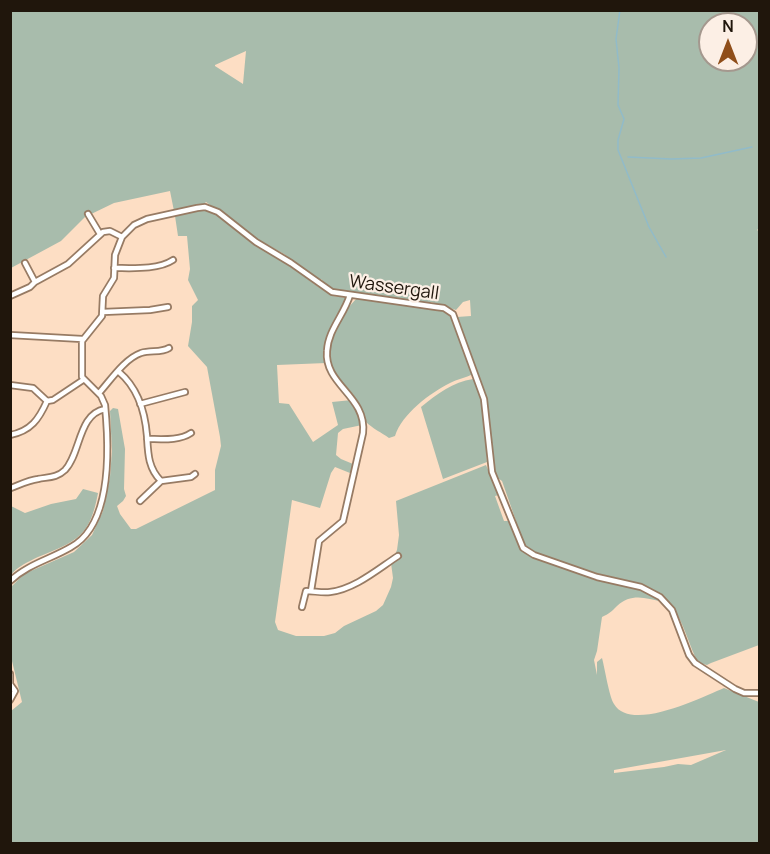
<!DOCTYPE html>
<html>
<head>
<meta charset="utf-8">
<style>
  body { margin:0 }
  #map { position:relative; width:770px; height:854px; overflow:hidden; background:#fddec4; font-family:Manrope,sans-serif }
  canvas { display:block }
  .frame { position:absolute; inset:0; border:12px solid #20160c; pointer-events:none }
  .north { position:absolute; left:698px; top:12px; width:60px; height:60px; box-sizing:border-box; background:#fcefe5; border:2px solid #a4988e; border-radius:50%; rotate:0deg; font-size:16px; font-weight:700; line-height:24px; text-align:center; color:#20160c }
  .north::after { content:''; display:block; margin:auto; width:21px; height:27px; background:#8f4e1a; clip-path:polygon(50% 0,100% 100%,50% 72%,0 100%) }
</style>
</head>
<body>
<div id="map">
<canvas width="770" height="854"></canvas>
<div class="frame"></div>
<div class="north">N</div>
</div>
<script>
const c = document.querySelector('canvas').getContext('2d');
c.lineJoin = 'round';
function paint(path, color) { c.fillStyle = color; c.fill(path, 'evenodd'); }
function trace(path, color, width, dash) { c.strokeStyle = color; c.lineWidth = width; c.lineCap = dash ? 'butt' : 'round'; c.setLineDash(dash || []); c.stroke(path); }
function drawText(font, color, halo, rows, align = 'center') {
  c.font = font + ' Manrope,sans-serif'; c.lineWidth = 4.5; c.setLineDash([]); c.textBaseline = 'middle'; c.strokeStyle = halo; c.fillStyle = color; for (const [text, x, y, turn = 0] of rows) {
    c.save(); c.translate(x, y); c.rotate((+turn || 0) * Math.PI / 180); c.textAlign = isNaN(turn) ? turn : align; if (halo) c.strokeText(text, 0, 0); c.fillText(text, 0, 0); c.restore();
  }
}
paint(new Path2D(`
  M10,11h749l1,216 -3,3 3,2 -1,413 -48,18 -4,2 -9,-2c-8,-16 -13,-35 -22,-51 -15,-28 -48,-31 -76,-38 -16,-4 -32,-11 -48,-16l-3,4 61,21 18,2 19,6 15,9v2c-16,-4 -31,-9 -45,4 -5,5 -8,8 -15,11l-5,34 -3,9 3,15v-13l5,-4c3,11 7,38 12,46 17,29 88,-7 110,-16l35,14v141h-748v-132l11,-9 -11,-45v-70l13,-13 50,-22 18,-17 11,-24 7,-34 2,-26 -2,-40 3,-3 5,1 7,40 -1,40 2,7 -3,5 -6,5 3,8 11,15h5l79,-39v-20l6,-24 -1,-9 -13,-70 -19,-21 4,-24v-16l6,-6 -10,-20 2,-11 -3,-33h-9l-3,-20 28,-7 14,6 40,31 19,10 41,30 16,10 14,2 -20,42 -1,23 -49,2 2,38 10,1 24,38 25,-17 -6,-23 20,-2 10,25 -19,4 -5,4 -2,22 5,4 12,5 1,4 -4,5 -15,-6 -4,6 -11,35 -28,-8 -17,122 3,8 18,6h28l11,-3 9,-7 32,-15 7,-6 8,-18 2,-9 -2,-15 6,-13 2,-15 -3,-34 90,-36 13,30 -4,1 9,25h12l-14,-40 -7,-5 -2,-6 -6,-67 -30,-86 14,-1 -1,-16 -7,2 -7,8 -25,-8 -2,2 -89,-12 -12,-5 -7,-8 -1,3 -36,-28 -27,-15 -51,-37 -3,3 -29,6 -4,-20 -56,12 -29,14 -24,24 -50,27zM710,24h36v36h-36zM246,51l-3,33 -28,-18v-1zM726,750l-35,15 -13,-1 -14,3 -50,6v-3z
  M358,297l87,14 8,6 20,57c-7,4 -16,5 -23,9 -20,10 -48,31 -55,53l-6,2c-7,-5 -17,-10 -23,-16 -5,-5 -7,-21 -14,-29 -7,-9 -15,-15 -21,-25 -12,-23 11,-55 27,-71z
  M473,379c16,12 13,63 14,83l-44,17 -22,-72c16,-13 32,-25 52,-28z
  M83,489l15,4c-8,44 -21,48 -60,64 -10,5 -20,9 -27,18v-69l14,7 26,-9 25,-5z`), '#a8bcac');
trace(new Path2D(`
  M620,10l-4,29 3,29 -1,37 6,14 -6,21v10l31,77 17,30
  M628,157l43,2 30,-1 51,-11`), '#91bbc9', 1.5);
const minor = new Path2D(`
  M88,214l12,20
  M25,263l10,19
  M114,268c18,0 44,2 59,-8
  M10,296l20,-9 5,-5 33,-18 35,-32 7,-1 12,6
  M103,312l47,-2 18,-3
  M10,335l72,4
  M119,372c19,16 26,39 28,64 1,17 1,32 14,45
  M10,385l23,3 14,13
  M99,393c11,-12 25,-34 42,-40 10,-3 20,0 28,-5
  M140,404l45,-12
  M10,435c21,-4 29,-16 37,-34l6,-1 30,-20
  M147,439c14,0 32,2 44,-6
  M11,488c8,-3 18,-8 27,-9 9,-2 19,-1 27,-9 16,-17 13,-56 40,-61
  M140,501l21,-20 30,-4 4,-3
  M10,581c18,-17 41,-22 61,-34 42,-23 38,-101 34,-142l-4,-9 -19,-19v-36l20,-25 1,-20 11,-18 1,-23 7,-18 12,-12 13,-6 50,-11 8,-1 13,5 38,30 35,21 41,29 104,15 8,1 9,6 31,85 8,73 31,76 11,7 63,22 44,10 19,10 12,13 17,45 6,8 40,26 9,4h16
  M311,591l8,-50 24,-20 20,-88c4,-37 -39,-48 -36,-82 1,-21 17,-36 23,-56
  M302,607l4,-16c8,0 16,2 24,1 25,-3 48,-23 68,-36
  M10,674v10
  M10,684l5,7 -5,9`);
trace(minor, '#977b64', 8);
trace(minor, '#fff', 4.5);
drawText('18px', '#20160c', '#fcefe5', [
  ["Wassergall",394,288,8]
]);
</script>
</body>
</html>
